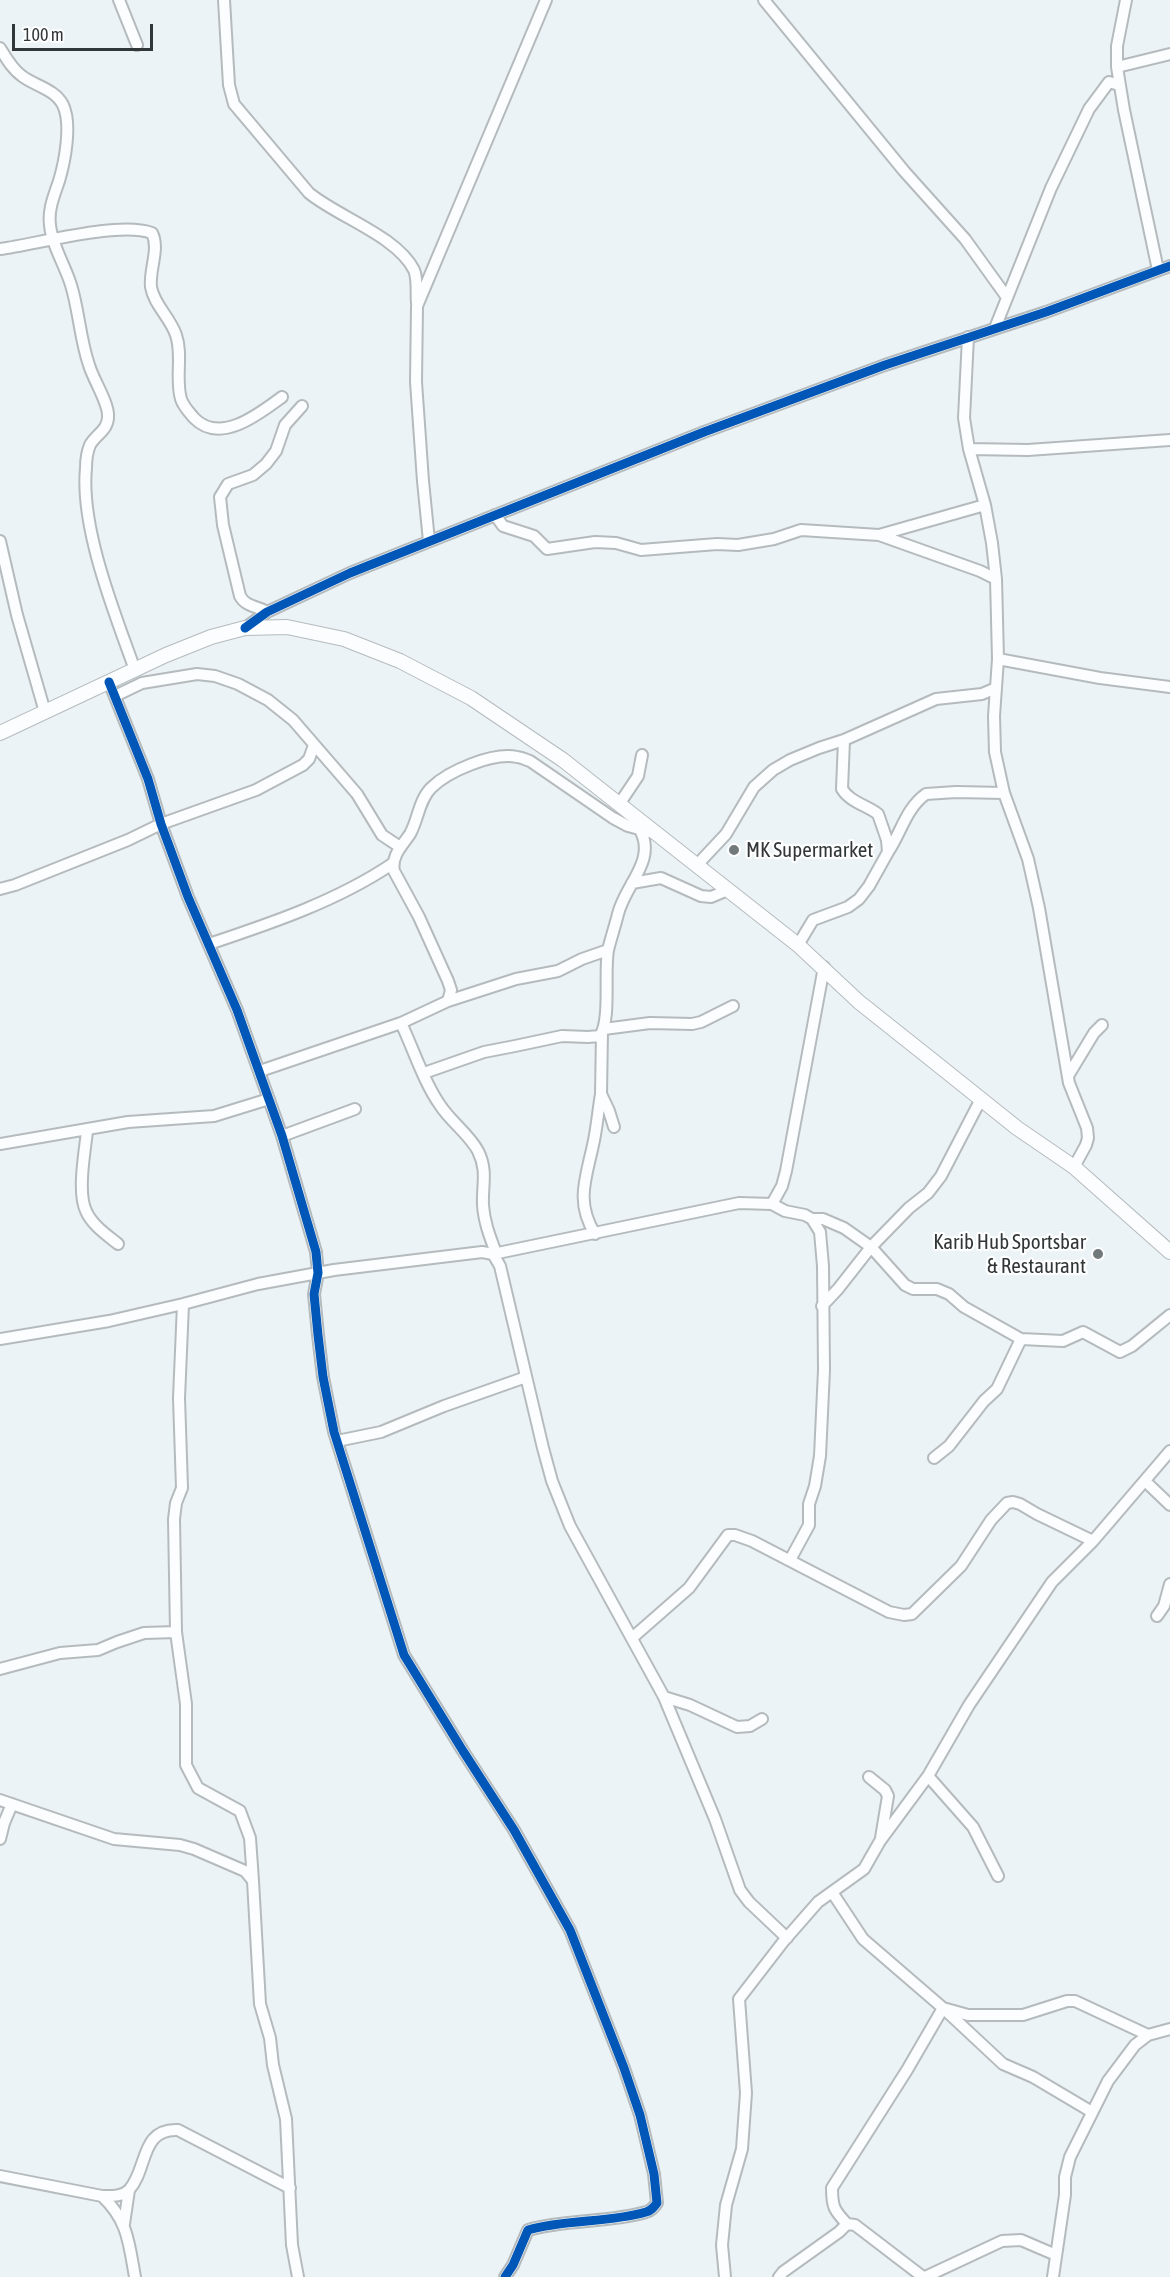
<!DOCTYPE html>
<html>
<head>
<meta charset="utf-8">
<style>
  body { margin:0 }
  #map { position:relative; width:1170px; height:2277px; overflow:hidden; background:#ebf3f6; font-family:"Asap Condensed",sans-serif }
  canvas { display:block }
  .scale { position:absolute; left:12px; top:24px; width:141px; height:27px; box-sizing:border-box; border:3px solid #313739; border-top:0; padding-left:8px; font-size:18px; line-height:21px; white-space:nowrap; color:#313739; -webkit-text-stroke:4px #fff; paint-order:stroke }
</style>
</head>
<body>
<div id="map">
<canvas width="1170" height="2277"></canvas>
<div class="scale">100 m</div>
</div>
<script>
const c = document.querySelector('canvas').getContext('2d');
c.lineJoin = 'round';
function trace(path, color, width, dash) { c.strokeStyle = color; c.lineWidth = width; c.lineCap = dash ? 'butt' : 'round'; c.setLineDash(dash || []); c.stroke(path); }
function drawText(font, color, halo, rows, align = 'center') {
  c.font = font + ' "Asap Condensed",sans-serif'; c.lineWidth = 4.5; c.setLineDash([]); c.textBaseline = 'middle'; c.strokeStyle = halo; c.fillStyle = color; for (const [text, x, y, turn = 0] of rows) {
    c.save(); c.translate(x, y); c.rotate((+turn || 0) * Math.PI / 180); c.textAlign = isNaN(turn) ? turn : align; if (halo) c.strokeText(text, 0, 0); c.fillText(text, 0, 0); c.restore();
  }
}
const minor = new Path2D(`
  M119,0l18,45
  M224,0l5,85 5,19 75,89c29,24 88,43 105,77 4,9 2,23 3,33
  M764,0l140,171 61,68 41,57
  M1126,0l-9,46v21l7,43 34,160
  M0,48c6,10 12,21 22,28 13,10 33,13 41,29 9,19 2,56 -4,76 -5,15 -11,28 -9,44 2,21 15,40 21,60 8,26 9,54 18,80 4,14 19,37 19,50 1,15 -12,19 -18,30 -3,7 -4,16 -4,23 -6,60 29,146 49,202
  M1117,67l53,-13
  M0,249c38,-5 118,-28 152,-16 8,16 -3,36 -1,54 3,18 19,30 25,48 7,20 -1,44 5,64 2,7 8,13 13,19 26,27 65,-4 88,-21
  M995,328l56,-140 38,-79 20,-27 10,3
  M968,337l-4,81 5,31 16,56 7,38 4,36 2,80 -4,57 1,36 9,41 24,66 11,49 30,175 18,45 1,10 -2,7 -12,22
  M969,449l59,1 142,-10
  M495,515l8,11 31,10 13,13 48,-7 21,1 25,7 76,-6 21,1 36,-6 27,-9 78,5 106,-30
  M879,535l101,36 16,8
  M0,541l17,74 28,97
  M429,541l-6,-60 -7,-99 1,-76 129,-306
  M267,612c-10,-6 -21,-5 -27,-16l-17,-71 -3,-28 8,-13 25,-9 13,-11 10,-13 9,-26 17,-19
  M245,628l22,-16 83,-39 354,-141 181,-67 161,-53 124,-46
  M998,659l102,19 70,9
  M109,682l39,97 13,45 27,73 49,113 45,126 34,116 2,21 -4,21 4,41 5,42 11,55 70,223 59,96 51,79 56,100 54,138 16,47 14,59 3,29c-3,4 -6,8 -11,9 -37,11 -80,7 -118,18l-15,35 -8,12
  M115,696l27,-13 55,-9 18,2 23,8 30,16 25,20 64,74 25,41 18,12
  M620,803l18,-27 4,-21
  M888,852c13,-19 18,-44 38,-58l30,-2 48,1
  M697,865l29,-31 28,-47 19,-17 17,-10 29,-12 25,-8 92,-41 46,-5 14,-6
  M632,883l29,-5 40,18 10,1 17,-7
  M0,889l15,-4 113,-45 33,-16 95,-34 47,-25 6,-6 5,-14
  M209,944c63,-21 128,-43 183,-80
  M798,945l15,-25 35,-13 11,-8 10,-13 19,-34 -1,-12 -9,-26c-12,-9 -28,-12 -36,-25l2,-49
  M448,1001l3,-11 -3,-9 -29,-64 -25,-46c-3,-15 8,-25 16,-37 8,-14 9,-34 21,-46 17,-17 62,-36 86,-31 4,0 9,3 13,4l83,57 15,8 26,7
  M401,1023c12,25 23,60 39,82 10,16 29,29 38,46 10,20 4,34 5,54 1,17 7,32 13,48
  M604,1029l46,-6 42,1 9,-2 32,-16
  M602,1032l-1,62 8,17 5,16
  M260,1071l141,-48 47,-22 68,-22 42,-8 24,-12 26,-9
  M424,1073l60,-21 31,-6 47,-10 26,1 12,-1c11,-17 4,-63 8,-86 3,-12 7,-24 10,-36 7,-29 39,-54 22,-84
  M1068,1076l26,-43 8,-8
  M87,1131c-2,20 -10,61 -1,80 6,14 21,24 32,33
  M282,1136l73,-27
  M0,1144l128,-22 86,-6 55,-17
  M772,1204l10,-18 4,-15 38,-204
  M812,1219h11l21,9 27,19 34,38 8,4h24l12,5 15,13 57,32 42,2 20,-9 37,20 12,-6 38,-31
  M595,1234c-20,-32 -9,-56 -2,-89 4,-17 5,-34 8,-51
  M493,1254l246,-51 33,1 13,7 20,4 7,4 8,13 3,34 1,104 -4,86 -5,30 -6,18v21l-19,35
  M183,1304l-4,94 3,90 -6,15 -2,16 2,113 10,72v61l12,23 42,23 10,27 3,43
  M822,1306l16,-17 33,-42 38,-39 19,-15 13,-17 40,-77
  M0,1339l109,-18 74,-17 75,-20 76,-14 148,-18 11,2 7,12 43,182 9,33 18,45 94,171 51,122 25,71 9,12 38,36
  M337,1441l44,-9 63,-26 82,-29
  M934,1458l15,-12 35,-45 13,-12 24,-50
  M1145,1481l25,24
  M1157,1616l7,-10 6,-22
  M632,1638l57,-50 39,-53h7l17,6 137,71 15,3 8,-1 49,-48 30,-46 16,-17 6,-1 7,2 17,10 56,27
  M0,1669l60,-16 38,-3 19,-8 27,-9 32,-1
  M664,1697l26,8 47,22 13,-1 12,-7
  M928,1776l45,51 25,49
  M869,1777l16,13 3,6 -7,42
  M0,1800l114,39 66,6 14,4 51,22 8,10 7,123 10,34 3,27 13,54 6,126 6,32
  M0,1839l4,-16 8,-19
  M832,1892l31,47 80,69 25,7h55l44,-14h8l73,34
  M0,2176l102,20c9,0 20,1 27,-6 19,-21 11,-62 49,-60l112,58
  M102,2196c26,24 27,48 33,81
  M124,2224l5,-34
  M847,2224c-13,-14 -15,-17 -15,-36l75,-118 36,-62 60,56 30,13 59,35
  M725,2277l-3,-32 4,-40 16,-56 4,-56 -7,-94 44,-57 35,-40 46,-33 16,-28 48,-65 41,-71 83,-123 41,-41 77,-90
  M779,2277l4,-5 56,-40 8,-8 8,1 68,52
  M925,2277l77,-36 19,-1 35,15
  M1053,2277l12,-82v-18l5,-20 38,-76 27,-36 13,-10 22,-6`);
const secondary = new Path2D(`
  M0,733l166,-78 45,-18 34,-9 42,-1 57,12 56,22 71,37 92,62 235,185 61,57 73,58 85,68 57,39 96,85`);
trace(minor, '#b5bbbd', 14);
trace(secondary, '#b5bbbd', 16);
trace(minor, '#fcfdfe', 10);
trace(secondary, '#fcfdfe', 14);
trace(new Path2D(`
  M245,628l22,-16 83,-39 354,-141 181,-67 161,-53 124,-46
  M109,682l39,97 13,45 27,73 49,113 45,126 34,116 2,21 -4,21 4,41 5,42 11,55 70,223 59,96 51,79 56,100 54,138 16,47 14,59 3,29c-3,4 -6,8 -11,9 -37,11 -80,7 -118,18l-15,35 -8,12`), '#0057b8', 9);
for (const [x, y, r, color] of [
  [734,850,6,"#72797b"],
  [1098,1254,6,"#72797b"]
]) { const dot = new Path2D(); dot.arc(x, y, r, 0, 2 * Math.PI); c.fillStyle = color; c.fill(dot); trace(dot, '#fff', 2); }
drawText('21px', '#313739', '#fff', [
  ["MK Supermarket",746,850],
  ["Karib Hub Sportsbar",1086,1242,"right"],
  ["& Restaurant",1086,1266,"right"]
], 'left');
</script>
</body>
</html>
